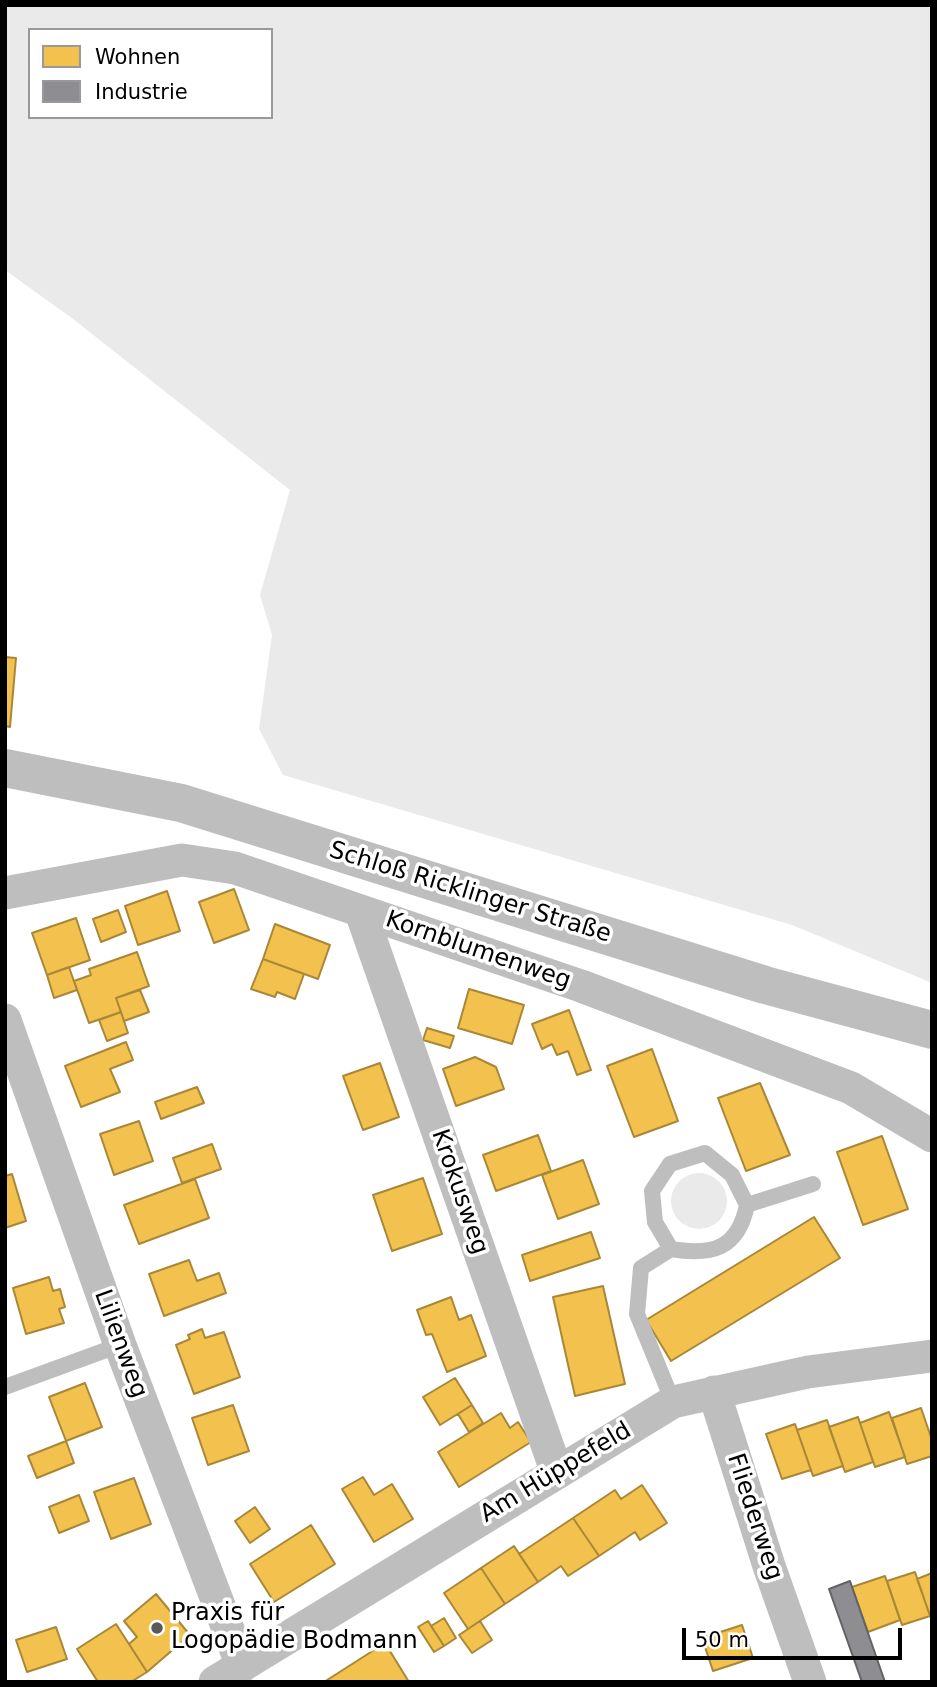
<!DOCTYPE html>
<html>
<head>
<meta charset="utf-8">
<style>
  body { margin:0 }
  #map { position:relative; width:937px; height:1687px; overflow:hidden; background:#fff; font-family:"DejaVu Sans",sans-serif }
  canvas { display:block }
  .frame { position:absolute; inset:0; border:7px solid #000; pointer-events:none }
  .legend { position:absolute; left:28px; top:28px; width:245px; height:91px; box-sizing:border-box; background:#fff; border:2px solid #999; margin:0; padding:9px 12px; list-style:none; font-size:21px; color:#000 }
  .legend li { display:flex; align-items:center; gap:14px; height:35px }
  .legend b { width:35px; border:2px solid #999 }
  .scale { position:absolute; left:682px; top:1628px; width:220px; height:32px; box-sizing:border-box; border:4px solid #000; border-top:0; padding-left:9px; font-size:21px; line-height:24px; white-space:nowrap; color:#000; -webkit-text-stroke:5px #fff; paint-order:stroke }
</style>
</head>
<body>
<div id="map">
<canvas width="937" height="1687"></canvas>
<div class="frame"></div>
<ul class="legend">
<li><b style="height:19px;background:#f2c14e"></b>Wohnen</li>
<li><b style="height:19px;background:#8d8d92"></b>Industrie</li>
</ul>
<div class="scale">50 m</div>
</div>
<script>
const c = document.querySelector('canvas').getContext('2d');
c.lineJoin = 'round';
function paint(path, color) { c.fillStyle = color; c.fill(path, 'evenodd'); }
function trace(path, color, width, dash) { c.strokeStyle = color; c.lineWidth = width; c.lineCap = dash ? 'butt' : 'round'; c.setLineDash(dash || []); c.stroke(path); }
function drawText(font, color, halo, rows, align = 'center') {
  c.font = font + ' "DejaVu Sans",sans-serif'; c.lineWidth = 7; c.setLineDash([]); c.textBaseline = 'middle'; c.strokeStyle = halo; c.fillStyle = color; for (const [text, x, y, turn = 0] of rows) {
    c.save(); c.translate(x, y); c.rotate((+turn || 0) * Math.PI / 180); c.textAlign = isNaN(turn) ? turn : align; if (halo) c.strokeText(text, 0, 0); c.fillText(text, 0, 0); c.restore();
  }
}
paint(new Path2D(`
  M5,5h927v978l-140,-58 -509,-150 -24,-46 13,-94 -12,-40 30,-105 -217,-171 -68,-49zM30,30h241v87h-241z
  M671 1201a28 28 0 1 1 56 0a28 28 0 1 1-56 0Z`), '#eaeaea');
const homes = new Path2D(`
  M5,657l11,1 -6,69 -5,-1z
  M234,889l15,41 -35,13 -15,-41z
  M167,891l13,40 -42,14 -13,-39z
  M118,910l8,22 -25,10 -8,-23z
  M76,918l14,42 -43,15 -15,-42z
  M275,924l55,21 -12,34 -55,-20z
  M137,952l12,34 -33,12 5,14 -32,11 -15,-42 17,-6 -2,-6z
  M263,959l41,15 -9,25 -18,-7 -2,5 -24,-8z
  M69,967l8,23 -23,8 -7,-23z
  M469,989l55,16 -12,39 -54,-16z
  M140,990l9,22 -25,9 -8,-23z
  M569,1010l22,60 -14,5 -9,-24 -11,4 -5,-11 -10,5 -10,-25z
  M121,1012l7,21 -21,8 -8,-21z
  M427,1028l27,8 -4,12 -27,-8z
  M126,1042l7,18 -23,9 10,23 -39,15 -16,-41z
  M652,1049l26,72 -44,16 -27,-71z
  M475,1057l21,10 8,22 -48,17 -13,-37z
  M380,1063l19,54 -36,13 -20,-54z
  M760,1083l30,72 -44,16 -28,-73z
  M197,1087l7,16 -43,16 -6,-17z
  M139,1121l14,40 -39,14 -14,-41z
  M538,1135l13,36 -55,20 -13,-36z
  M882,1136l26,73 -45,16 -26,-73z
  M212,1144l9,25 -39,14 -9,-25z
  M583,1160l16,44 -41,15 -16,-44z
  M12,1174l14,47 -21,7v-52z
  M423,1178l19,56 -50,17 -19,-56z
  M195,1179l14,39 -70,26 -15,-39z
  M814,1217l26,41 -169,103 -25,-41z
  M591,1232l9,26 -70,23 -8,-26z
  M189,1260l8,21 22,-8 7,20 -62,23 -15,-42z
  M49,1277l4,14 7,-2 5,18 -6,2 5,14 -38,11 -13,-46z
  M603,1286l22,98 -50,12 -22,-99z
  M451,1297l8,23 12,-5 15,41 -39,16 -15,-38 -6,1 -9,-25z
  M202,1329l3,9 19,-6 16,45 -46,17 -18,-49 14,-6 -2,-4z
  M455,1378l17,27 -32,20 -17,-28z
  M85,1383l17,44 -36,14 -17,-44z
  M233,1405l16,46 -41,14 -16,-47z
  M472,1405l11,18 -14,9 -11,-18z
  M921,1408l11,32v16l-25,8 -15,-46z
  M889,1412l16,45 -30,10 -15,-44z
  M501,1413l9,15 8,-6 13,20 -72,45 -21,-35z
  M858,1417l15,45 -28,10 -16,-45z
  M827,1420l16,46 -30,10 -16,-46z
  M795,1424l16,46 -29,9 -16,-45z
  M66,1441l8,22 -37,15 -9,-22z
  M363,1477l11,18 18,-11 21,35 -39,23 -32,-53z
  M134,1478l17,46 -40,15 -17,-47z
  M642,1485l25,38 -27,17 -5,-8 -36,24 -26,-38 42,-28 6,9z
  M79,1495l10,26 -30,12 -10,-26z
  M255,1507l15,22 -20,14 -15,-22z
  M573,1518l26,38 -31,20 -7,-10 -23,16 -19,-28z
  M311,1525l24,39 -61,38 -24,-38z
  M514,1546l24,36 -33,22 -24,-36z
  M481,1568l24,36 -37,25 -24,-36z
  M915,1572l15,44 -28,9 -15,-44z
  M932,1573v48l-15,-42z
  M885,1576l15,44 -32,12 -16,-45z
  M156,1594l34,41 -43,37 -18,-28 8,-7 -13,-16z
  M444,1618l12,20 -12,8 -13,-20z
  M428,1621l16,25 -10,6 -16,-25z
  M480,1621l12,19 -20,13 -13,-18z
  M116,1624l31,48 -16,10h-33l-21,-33z
  M742,1625l11,33 -40,13 -11,-33z
  M56,1627l11,32 -40,13 -11,-32z
  M385,1643l24,39h-85z`);
paint(homes, '#f2c14e');
trace(homes, '#a98737', 2);
const industry = new Path2D(`
  M850,1581l2,6 33,95h-23l-33,-93z`);
paint(industry, '#8d8d92');
trace(industry, '#636366', 2);
trace(new Path2D(`
  M671,1249l-16,-27 -3,-31 18,-27 35,-11 27,22 15,30
  M5,1387l115,-42
  M673,1402l-36,-88 4,-46 30,-19c41,7 67,0 76,-44l66,-21`), '#bebebe', 16);
trace(new Path2D(`
  M5,893l177,-33 53,8 346,118 270,102 81,48
  M361,912l196,561
  M5,1020l115,325 122,321
  M714,1392l55,174 41,116
  M215,1682l458,-280 135,-30 124,-16`), '#bebebe', 33);
trace(new Path2D(`
  M5,768l176,35 584,182 167,45`), '#bebebe', 38);
for (const [x, y, r, color] of [
  [157,1628,7,"#595959"]
]) { const dot = new Path2D(); dot.arc(x, y, r, 0, 2 * Math.PI); c.fillStyle = color; c.fill(dot); trace(dot, '#fff', 2.5); }
drawText('24px', '#000', '#fff', [
  ["Schloß Ricklinger Straße",470,893,17],
  ["Kornblumenweg",478,951,19],
  ["Krokusweg",459,1192,71],
  ["Lilienweg",120,1344,70],
  ["Am Hüppefeld",556,1473,-31],
  ["Fliederweg",754,1517,72]
]);
drawText('24px', '#000', '#fff', [
  ["Praxis für",171,1614],
  ["Logopädie Bodmann",171,1642]
], 'left');
</script>
</body>
</html>
